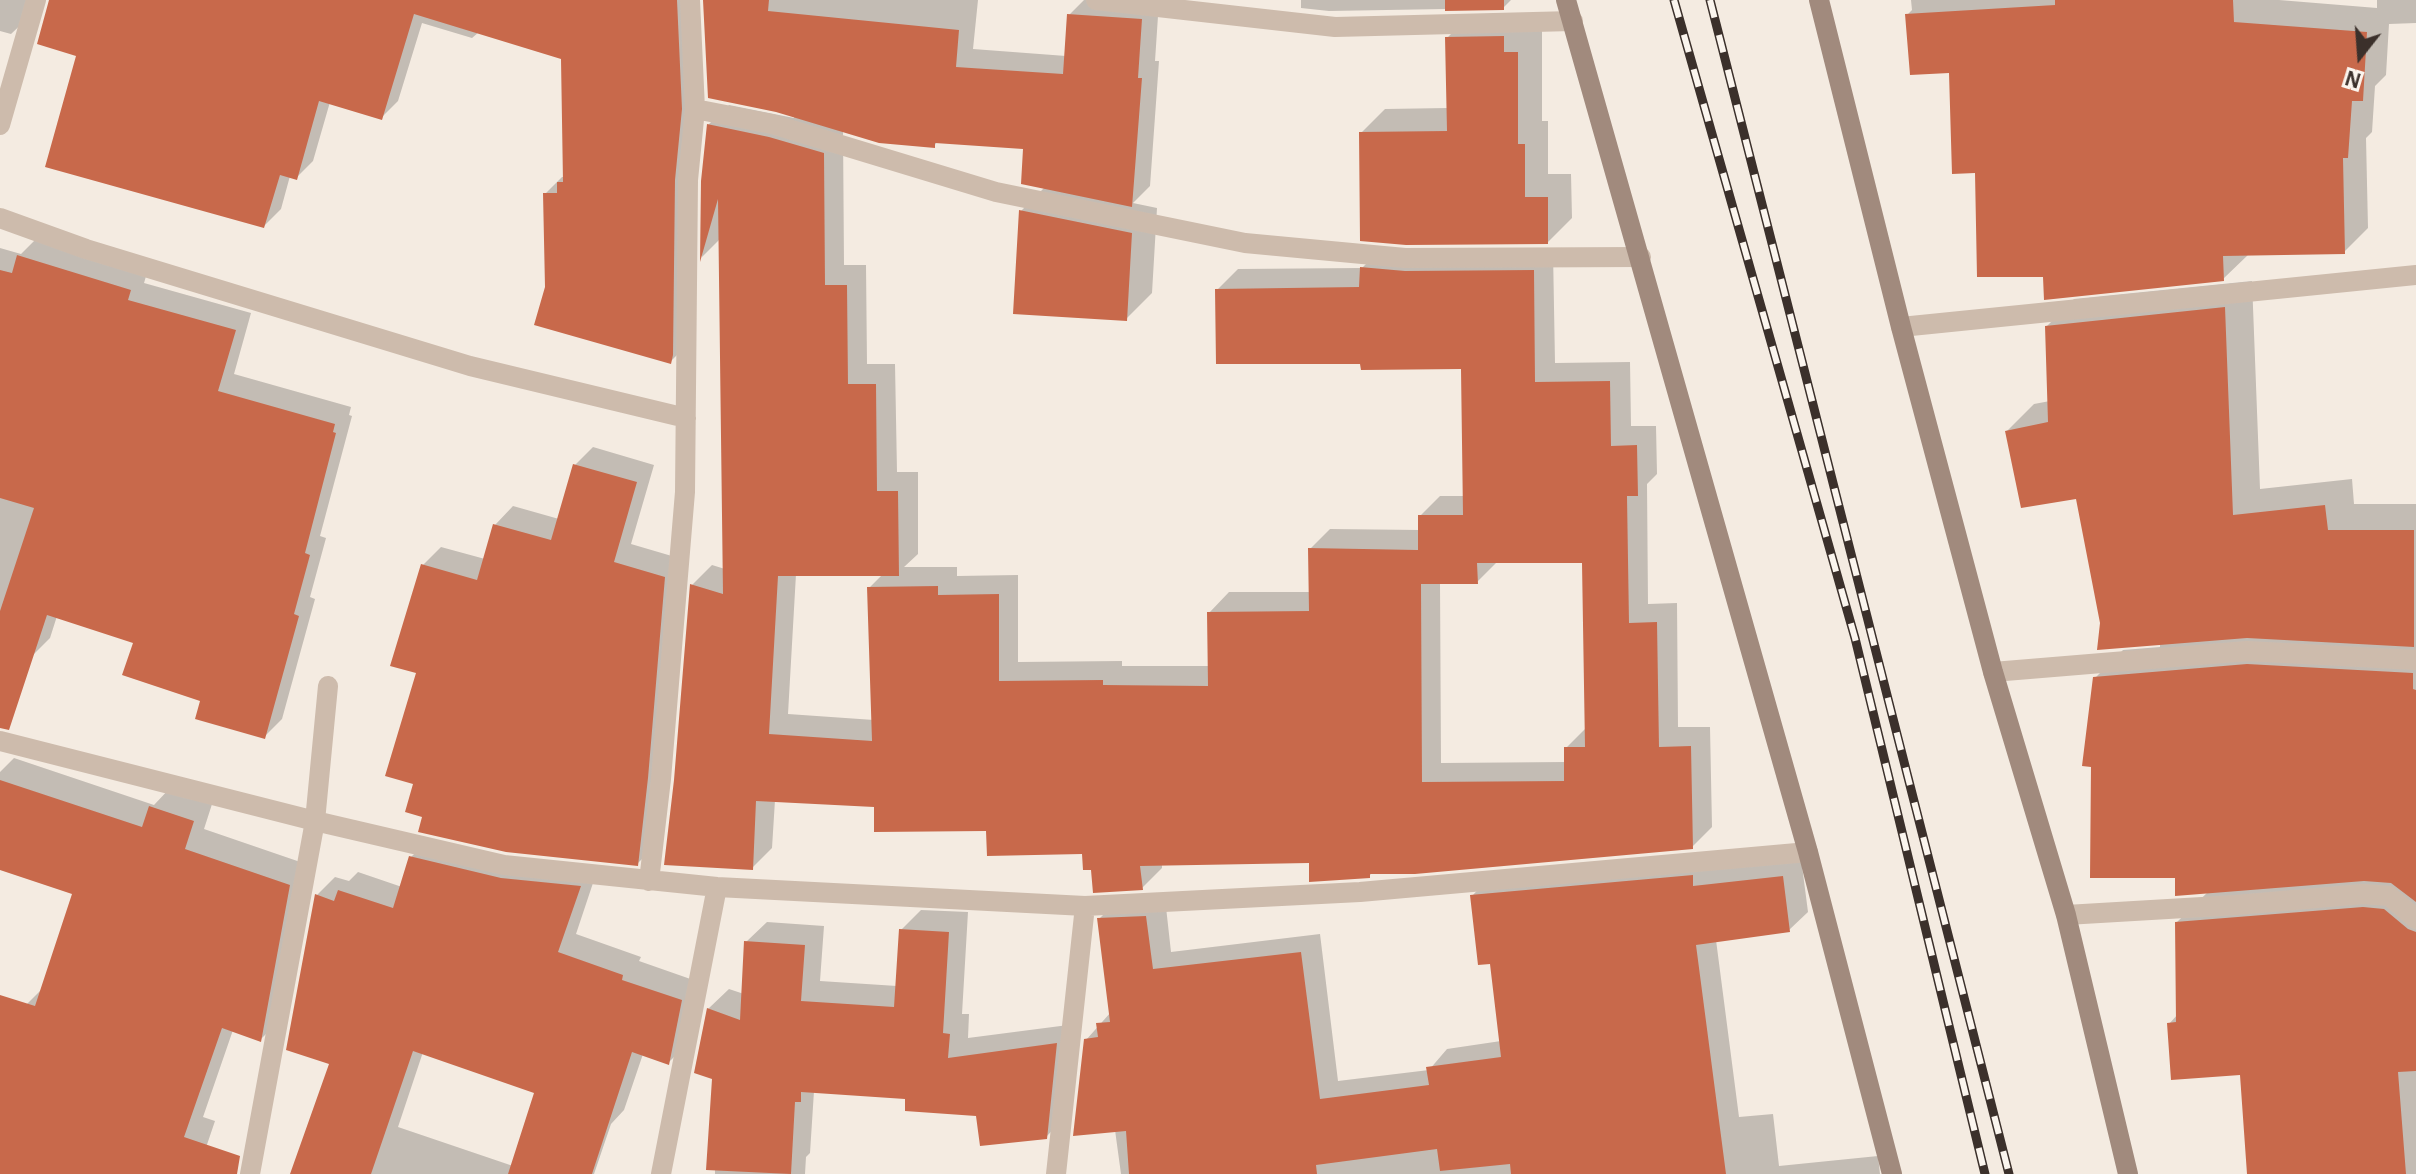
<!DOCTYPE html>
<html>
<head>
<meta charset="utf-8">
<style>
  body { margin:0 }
  #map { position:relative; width:2416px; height:1174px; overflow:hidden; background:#f4ebe1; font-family:"Alegreya Sans",sans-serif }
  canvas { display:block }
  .north { position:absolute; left:2320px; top:16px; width:80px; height:80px; -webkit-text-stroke:6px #fbf5ee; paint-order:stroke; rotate:197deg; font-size:22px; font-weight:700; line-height:32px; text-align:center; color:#3b302b }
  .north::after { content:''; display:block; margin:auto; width:28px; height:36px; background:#3b302b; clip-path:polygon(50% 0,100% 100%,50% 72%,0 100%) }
</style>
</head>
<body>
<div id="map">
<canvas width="2416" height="1174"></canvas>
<div class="north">N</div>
</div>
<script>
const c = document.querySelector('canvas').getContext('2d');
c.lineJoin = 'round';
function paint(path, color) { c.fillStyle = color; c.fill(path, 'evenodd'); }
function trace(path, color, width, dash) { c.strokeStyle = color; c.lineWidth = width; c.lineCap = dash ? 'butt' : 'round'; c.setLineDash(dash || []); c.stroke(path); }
paint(new Path2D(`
  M0,0h33l-5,18 -17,16 -11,-3z
  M50,0h645l-8,345 -17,17 -123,-74 -2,-94 17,-17h3l-2,-120 -84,-25 -7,6 -50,-15 -24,78 -17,17 -51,-16 -17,59 -17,17 -6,-2 -9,33 -17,17 -186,-171z
  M708,0h270l-5,49 93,7 3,-41 15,-15 75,1 -4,60h4l-9,125 -17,17 24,5 -5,85 -26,26 -105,-108 24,-24 -20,-40 -87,-6 -4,5 -91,-16 1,135h22l1,99h28l2,108h21v82l-14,13h53v9l61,-1v87l104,-1v5h88l-1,-53 20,-21h82l-1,-43 20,-20 90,1v-14l20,-20h25l-2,-129 -101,-5 -145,-72 21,-21 124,-1 20,-20 171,3 2,112 75,-1 1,64h25l1,48 -10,10 1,120 29,-1 1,124h32l2,100 -20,20 -319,25 -4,4 -58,-15 -149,2v5l-20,20 -50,-20 -8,-16 -96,-23 -112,-24 -101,-5 -3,48 -20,20 -76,-88 16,-195 20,-20 13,4 -4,-331 -19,19 1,-76 5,-56 21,-20 65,13v-3zM1498,561h86l3,166 -21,21v14l-125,1 -1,-181h37zM796,574h87l-14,14 5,132 -86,-6z
  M1301,0h210l-8,8 -174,3 -28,-3z
  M1911,0h368l98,8v-8h39v23l-27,1 -3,51 -11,11 -3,46 -6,6 2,90 -24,24 -95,2 -26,25 -178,-4 -68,-104 -26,-100 -44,-56 5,-5z
  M1471,14l71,14v93h6v53h23l1,44 -24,24 -187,-109 24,-24 63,-1 -1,-70z
  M36,239l111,34 -3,10 107,30 -17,61 117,33 -2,8 3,1 -32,120 6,2 -16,59 5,2 -33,120 -17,17 -63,-37 -67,-57 -78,-26 -7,22 -17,17 -33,49v-456l21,6z
  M2252,281l8,208 92,-10 2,25h62v670h-167l-8,-101 -72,-49 9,-10 -1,-92 32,-31 -32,-15 -82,-198 28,-28 37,-3v-4l-58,-20 -24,-126 -71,-66 27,-27 16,-3 -3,-75 27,-27z
  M593,447l61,18 -23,79 51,15 -27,287 -18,18 -212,-49 -10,-32 8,-218 18,-18 44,12 10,-34 18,-19 46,13 16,-54z
  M14,758l140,47 17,-18 42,14 -9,28 105,36 -28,154 -20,20 -28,-9 -30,87 12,4 -18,53h-197v-123l27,-47 16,-16 31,-95 -74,-25v-96z
  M430,839l90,21 78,8 -22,66 65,23 -2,4 60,21 -12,62 -19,19 -25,-9 -19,56 -13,14 -17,50h-302l39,-111 -14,-168 18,-18 14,4 9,-9 44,15 9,-30zM423,1052l114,40 -24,74 -115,-39z
  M1801,858l7,54 -19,18 -73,10 23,177 34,-3 6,52 99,-10 2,18h-759l-6,-44 -29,-90 25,-28 -12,-93 19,-19 47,-2 6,54 149,-18 18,147 91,-11 18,-21 54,-8 -9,-80 -20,-65 18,-19z
  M921,910l47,2 -6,102h7l-1,24 108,-14 -10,92 -20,21 -68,-22 -71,-18 -93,-6 -4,62 -4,4 -1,17h-90l-1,-96 -6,-69 21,-20 15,5 2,-52 21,-20 57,4 -4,55 77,5 4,-56z`), '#0003');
paint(new Path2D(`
  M49,0h628l5,109 -7,71 -2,175 -2,9 -137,-39 11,-38 -2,-94h14v-11h6l-2,-123 -147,-45 -32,106 -63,-19 -22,79 -17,-5 -16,53 -219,-61 31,-111 -39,-12z
  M703,0h66l-1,11 191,19 -3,37 107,7 4,-60 75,5 -4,59h4l-10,129 -111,-23 2,-35 -88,-6v5l-56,-5 -103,-31 -68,-14z
  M1445,0h59v10l-59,1z
  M2055,0h178l1,22 133,10 -4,69h-11l-4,57h-5l2,96 -122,2 1,25 -180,19 -1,-23h-66l-2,-104 -23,1 -3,-101 -39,2 -5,-61 150,-9z
  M1504,36v16h14v92h7v53h23v47l-142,1 -46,-4 -1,-109 88,-1 -2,-94z
  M707,124l62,13 55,16 1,132h22l1,99h28l1,107h21l1,85h-121l-9,158 103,7 -5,-154 71,-1v9l61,-1v87l104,-1v5l105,1 -1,-74 102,-1 -1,-63 110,2v-35h45l-2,-146 -100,1 -1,-6h-144l-1,-75 144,-2 1,-20 45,4 129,-1 1,112 75,-1 1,65 26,-1 1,51h-11l2,127 28,-1 2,125 32,-1 2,103 -278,25h-45v4l-61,4v-19l-169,3 3,24 -50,3 -2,-23h-8l-1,-16 -95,2 -1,-25 -112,1v-25l-118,-6 -3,69 -89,-5 10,-85 16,-196 33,10 -5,-395 -18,63 1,-81zM1477,563h105l3,184h-21v34l-142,1 -1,-198h57z
  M1019,210l113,23 -5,88 -114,-7z
  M17,255l114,35 -3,10 108,30 -18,61 117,33 -2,8 3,1 -31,120 5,2 -16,59 5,2 -34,123 -70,-20 5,-18 -78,-26 11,-32 -86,-28 -38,115 -9,-2v-117l34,-103 -34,-10v-228l12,3z
  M2225,307l8,208 92,-10 3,25h86v117l-167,-9 -150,12 3,-27 -24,-124 -55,9 -16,-77 43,-9 -3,-96z
  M573,464l64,18 -23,80 51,15 -17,201 -10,88 -132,-14 -88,-20 4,-15 -17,-5 8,-28 -28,-8 31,-103 -26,-7 31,-102 56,16 16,-56 58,16z
  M2247,664l166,9v16l3,1v212l-25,-19 -27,-2 -189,15v-18h-85l1,-111 -9,-1 11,-89z
  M0,780l142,47 7,-21 45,15 -9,28 105,36 -29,157 -39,-14 -38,109 56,19 -3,18h-237v-179l35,11 37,-112 -72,-24z
  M409,856l92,22 80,8 -23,66 65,23 -1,5 60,20 -13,65 -37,-13 -40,122h-84l26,-81 -121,-42 -42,123h-81l39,-110 -43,-14 29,-156 19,7 4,-11 55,18z
  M1693,875v11l90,-10 7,56 -94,13 30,229h-215l-1,-10 -70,7 -3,-22 -121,16 1,9h-188l-3,-43 -53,5 11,-97 14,-2 -2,-14 14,-1 -13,-104 49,-2 7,53 148,-17 19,147 109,-14 -3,-18 75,-10 -11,-93 -12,1 -8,-70z
  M2363,907l21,2 24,20 8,3v139l-18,1 8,102h-159l-7,-99 -69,5 -4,-57 9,-1 -1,-100z
  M899,929l50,3 -6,101 7,1 -2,24 109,-15 -10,96 -67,7 -4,-30 -71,-5v-12l-104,-7v10h-6l-4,72 -85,-4 6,-91 -18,-6 13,-65 33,12 4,-79 61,4 -4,56 93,6z`), '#c8694b');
trace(new Path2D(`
  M690,0l5,109
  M1096,0l239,27 238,-6
  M0,125l36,-125
  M0,218l86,31 384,117 216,52
  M1901,327l515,-52
  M1993,672l254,-21 169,9
  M0,741l315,80 189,44 213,22 368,19 275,-14 448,-40
  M649,881l12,-102 24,-287 3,-312 7,-71 77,15 224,68 249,51 160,15 236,-1
  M2066,915l170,-10 127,-11 26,2 27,23
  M250,1174l65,-353 13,-135
  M661,1174l56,-287
  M1056,1174l29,-268`), '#cdbbac', 20);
trace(new Path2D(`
  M1566,0l242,852 84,322
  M1819,0l82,327 92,345 73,243 62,259`), '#a18a7d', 20);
const rail = new Path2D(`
  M1674,0l181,638 130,536
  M1710,0l299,1174`);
trace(rail, '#3b302b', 9);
trace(rail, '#fbf5ee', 6, [18]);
</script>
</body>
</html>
